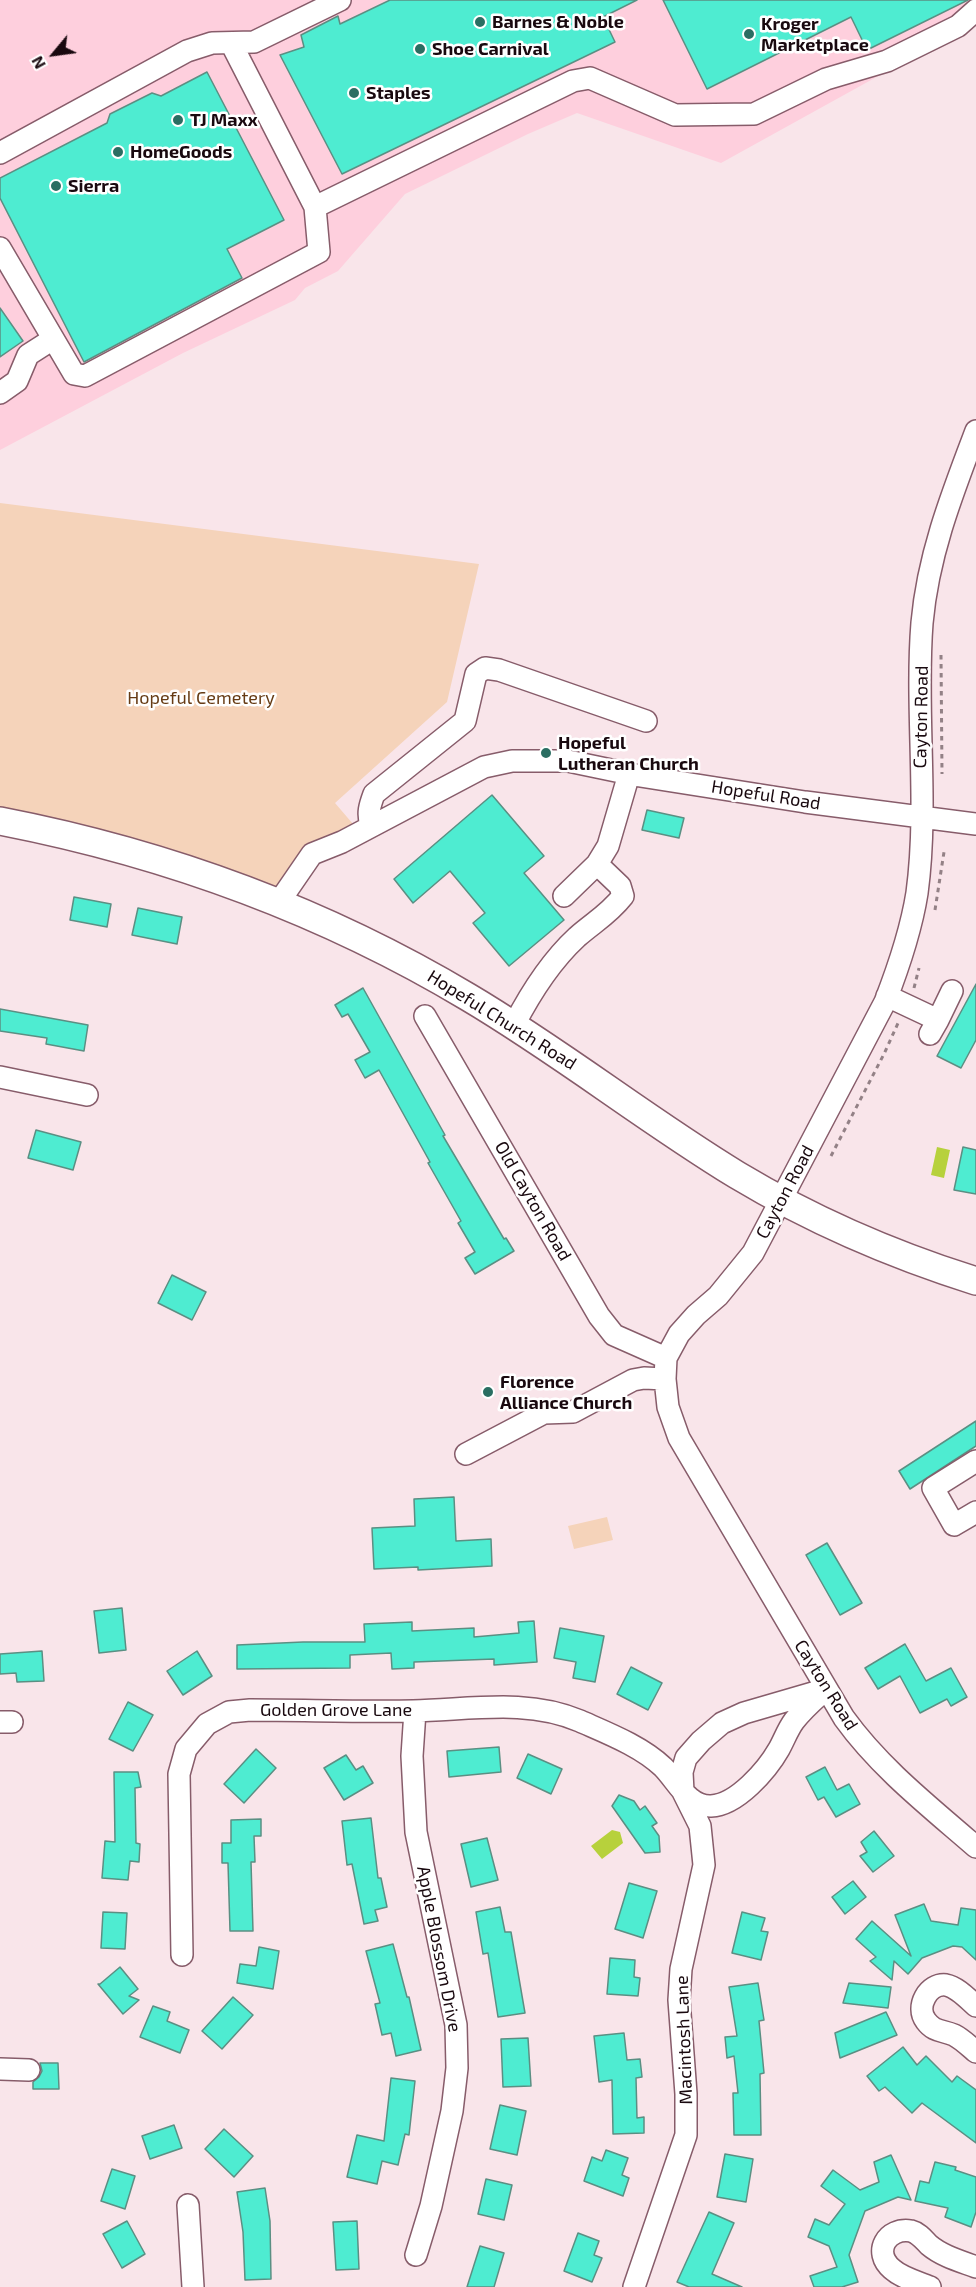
<!DOCTYPE html>
<html>
<head>
<meta charset="utf-8">
<style>
  body { margin:0 }
  #map { position:relative; width:976px; height:2287px; overflow:hidden; background:#f9e5ea; font-family:"Exo 2",sans-serif }
  canvas { display:block }
  .north { position:absolute; left:24px; top:24px; width:60px; height:60px; -webkit-text-stroke:4px #fff; paint-order:stroke; rotate:241deg; font-size:16px; font-weight:700; line-height:24px; text-align:center; color:#19090f }
  .north::after { content:''; display:block; margin:auto; width:21px; height:27px; background:#19090f; clip-path:polygon(50% 0,100% 100%,50% 72%,0 100%) }
</style>
</head>
<body>
<div id="map">
<canvas width="976" height="2287"></canvas>
<div class="north">N</div>
</div>
<script>
const c = document.querySelector('canvas').getContext('2d');
c.lineJoin = 'round';
function paint(path, color) { c.fillStyle = color; c.fill(path, 'evenodd'); }
function trace(path, color, width, dash) { c.strokeStyle = color; c.lineWidth = width; c.lineCap = dash ? 'butt' : 'round'; c.setLineDash(dash || []); c.stroke(path); }
function drawText(font, color, halo, rows, align = 'center') {
  c.font = font + ' "Exo 2",sans-serif'; c.lineWidth = 5; c.setLineDash([]); c.textBaseline = 'middle'; c.strokeStyle = halo; c.fillStyle = color; for (const [text, x, y, turn = 0] of rows) {
    c.save(); c.translate(x, y); c.rotate((+turn || 0) * Math.PI / 180); c.textAlign = isNaN(turn) ? turn : align; if (halo) c.strokeText(text, 0, 0); c.fillText(text, 0, 0); c.restore();
  }
}
paint(new Path2D(`
  M0,0h976v22l-255,141 -144,-50 -49,21 -123,60 -67,77 -33,17 -10,12 -112,53 -183,97z`), '#fecfdd');
paint(new Path2D(`
  M0,503l479,61 -32,138 -112,101 24,28 -47,23 -33,48 -279,-81z
  M607,1517l6,23 -39,9 -6,-23z`), '#f5d3ba');
paint(new Path2D(`
  M937,1147l13,3 -6,28 -13,-3z
  M612,1830l8,2 3,11 -21,16 -11,-13z`), '#b7d13c');
const building = new Path2D(`
  M390,0h247l-34,17 12,25 -273,132 -62,-119 24,-8 -3,-12 37,-19 2,8z
  M663,0h305l-101,50 -16,-33 -144,72z
  M207,72l77,148 -57,29 15,29 -158,84 -84,-164v-20l107,-55 3,-9 42,-21 9,3z
  M0,308l23,33 -23,16z
  M492,795l52,61 -20,17 40,47 -55,46 -36,-43 12,-10 -35,-42 -37,32 -19,-24z
  M647,810l37,8 -5,20 -37,-8z
  M74,897l37,7 -4,23 -37,-7z
  M138,908l44,9 -5,27 -45,-9z
  M976,984v56l-15,28 -24,-12z
  M363,988l82,147 -2,1 61,103 2,-1 8,13 -39,23 -10,-16 10,-6 -17,-29 3,-2 -33,-58 2,-1 -51,-92 -14,8 -10,-18 15,-8 -22,-38 -6,3 -7,-12z
  M0,1009l88,16 -4,26 -38,-7 1,-6 -47,-7z
  M36,1130l45,12 -8,28 -45,-12z
  M963,1147l13,3v44l-22,-4z
  M172,1275l34,17 -14,28 -34,-17z
  M976,1421v25l-66,43 -11,-18z
  M454,1497l2,44 35,-2 1,27 -74,4v-3l-44,2 -2,-41 43,-2 -1,-27z
  M827,1543l35,60 -22,12 -34,-60z
  M122,1608l4,42 -27,3 -5,-42z
  M534,1621l3,41 -43,3v-6l-80,3v6l-22,1 -1,-16 -41,2v13l-113,1v-24l66,-3h62l-1,-18 48,-2v9l62,-3v9l45,-4 -1,-11z
  M560,1628l44,8 -9,46 -22,-4 3,-16 -22,-4z
  M905,1644l21,37 25,-13 16,29 -16,9 -4,-7 -27,14 -20,-37 -22,13 -13,-21z
  M42,1651l2,30 -27,1 -1,-9 -16,1v-20z
  M197,1651l15,25 -29,19 -16,-24z
  M631,1667l31,16 -14,27 -31,-16z
  M128,1702l25,13 -20,36 -24,-12z
  M499,1747l2,25 -52,5 -2,-26z
  M256,1749l20,19 -32,35 -20,-19z
  M528,1754l34,15 -11,25 -34,-16z
  M346,1755l10,15 7,-4 10,17 -29,17 -20,-32z
  M825,1767l12,23 12,-6 11,20 -24,13 -12,-20 -6,3 -12,-23z
  M114,1772h24l3,15 -6,1 1,55 4,1 -1,18 -9,-1 -2,19 -26,-2 3,-37 10,1z
  M619,1795l15,6 6,9 5,-4 12,17 -5,3 7,10 1,16 -15,1 -33,-47z
  M371,1818l7,60h3l6,29 -12,3 3,11 -14,3 -12,-60 -5,1 -5,-44z
  M261,1819v17h-7l1,26h-4l2,69h-23l-2,-68h-6v-20h9v-23z
  M874,1831l20,25 -21,16 -13,-16 7,-4 -6,-10z
  M487,1838l11,42 -27,7 -10,-43z
  M853,1881l13,16 -21,17 -13,-17z
  M629,1883l28,8 -14,47 -28,-9z
  M924,1904l7,17 27,4 3,-17 15,2v50l-14,-13 -9,-1 -31,12 -14,16 -14,-13 -2,19 -22,-19 6,-4 -20,-18 16,-18 39,35 -16,-41z
  M500,1907l5,25h6l14,81 -27,4 -10,-64 -5,1 -7,-42z
  M103,1912l24,1 -2,36 -24,-1z
  M742,1912l23,6 -4,13 7,1 -7,28 -29,-7z
  M393,1944l14,53h2l12,53 -25,6 -5,-23 -9,2 -7,-31 5,-1 -14,-52z
  M259,1947l20,4 -6,38 -36,-6 3,-19 16,2z
  M610,1958l25,2 -1,17 6,1 -2,18 -31,-2z
  M120,1967l18,22 -9,7 10,4 -16,14 -25,-30h2z
  M758,1983l6,37 -5,1 5,52 -4,1 1,61h-27l-1,-42h5l-4,-37 -7,2 -2,-21 12,-1 -8,-49z
  M849,1983l42,4 -3,21 -45,-5z
  M233,1997l20,18 -31,34 -20,-18z
  M153,2006l17,6 -3,9 22,9 -9,23 -40,-16z
  M886,2012l11,23 -57,23 -5,-25z
  M624,2033l3,27 13,-1 2,18 -6,1 1,40 7,-1v16l-31,1 -1,-54 -13,2 -5,-46z
  M528,2038l3,48 -28,1 -2,-48z
  M903,2047l14,18 9,-9 26,26 5,-6 19,14v53l-54,-40 -10,10 -27,-26 -6,4 -12,-15z
  M40,2063h18l1,26h-26v-7l6,-5 3,-6z
  M391,2078l24,3 -6,54 -4,-1 -7,31 -16,-4 -5,23 -30,-7 10,-42 27,6z
  M500,2105l26,6 -9,44 -27,-6z
  M174,2125l8,23 -32,11 -8,-23z
  M224,2129l29,27 -19,21 -29,-28z
  M606,2150l22,8 -6,17 7,3 -6,18 -39,-15 8,-24 10,4z
  M725,2154l28,5 -7,43 -29,-5z
  M891,2155l20,45 -13,-3 -33,14 -16,44 9,27 -16,5h-28l-4,-11 27,-9 -8,-21 -21,-9 7,-18 14,6 16,-21 -24,-18 12,-16 27,20 19,-8 -5,-20z
  M935,2162l21,5 -1,3 21,7v35l-5,15 -26,-10 3,-9 -33,-7 5,-20 9,2z
  M112,2169l23,7 -10,33 -24,-8z
  M486,2179l26,6 -8,35 -26,-6z
  M265,2188l5,33 1,58 -26,1 -2,-48 -6,-40z
  M709,2212l25,11 -22,51 30,13h-53l-12,-5z
  M127,2221l18,33 -23,14 -19,-34z
  M357,2221l2,48 -23,1 -3,-48z
  M578,2233l21,8 -5,14 8,3 -10,24 -28,-11z
  M480,2246l24,7 -10,34h-27z`);
paint(building, '#4eecd1');
trace(building, '#5b8f83', 1.5);
const minor = new Path2D(`
  M0,153l187,-102 25,-8 42,-1 86,-42
  M315,207l258,-126 17,-3 85,37 79,-1 72,-35 61,-18 71,-35 18,-16
  M0,248l74,126 11,2 234,-124 -4,-45 -84,-164
  M0,393l17,-12 11,-26 25,-16
  M976,431c-24,63 -48,124 -54,192 -7,89 7,181 -5,270 -6,38 -18,73 -32,109l-132,251 -35,43 -22,19 -17,19 -13,24 -1,21 3,28 11,31 165,280c36,50 86,89 132,129
  M371,825c-4,-12 -1,-20 3,-31l91,-73 11,-47 9,-6 14,2 147,51
  M564,896l33,-32
  M279,902l33,-48 30,-12 142,-75 28,-6h56l72,15 165,26 171,22
  M887,996l51,24 -8,14
  M425,1016l174,300 15,19 52,23
  M938,1020l14,-29
  M514,1025c16,-31 37,-64 63,-88 17,-15 31,-22 46,-41l-3,-10 -23,-22 11,-18 21,-72
  M0,1077l87,18
  M466,1454l78,-41 29,-1 60,-32 11,-2 21,1
  M976,1461l-43,27 21,37 22,-13
  M415,1711l-3,45 4,76 40,193 1,43 -5,43 -21,95 -15,49
  M0,1722h12
  M182,1955l-3,-181 7,-25 21,-25 22,-12 21,-2c54,0 109,2 163,1 56,-1 114,-13 167,10 27,12 61,25 83,46 14,14 25,40 48,39 26,-1 56,-36 68,-57 5,-9 9,-20 15,-28 9,-12 21,-22 32,-32
  M976,2006c-8,-7 -19,-19 -30,-21 -18,-2 -31,22 -20,36 8,11 16,9 28,14 8,4 15,11 22,17
  M0,2069l29,1
  M188,2205l5,82
  M634,2287l52,-152v-41l-7,-94 2,-31 23,-104 -4,-39 -17,-34 -1,-20 4,-14 15,-17 21,-18 22,-10 79,-23
  M930,2287c-12,-5 -28,-9 -38,-18 -20,-17 -5,-42 19,-38 8,2 13,9 18,14 13,11 31,16 47,22`);
const major = new Path2D(`
  M0,821c165,32 324,90 468,176 93,55 177,122 269,178 75,45 156,80 239,106`);
trace(minor, '#875c6a', 24);
trace(major, '#875c6a', 30);
trace(new Path2D(`
  M941,655l1,119
  M935,910l9,-58
  M914,988l5,-20
  M831,1156l53,-102 15,-33`), '#938186', 3, [4.5, 4.5]);
trace(minor, '#fff', 21);
trace(major, '#fff', 27);
for (const [x, y, r, color] of [
  [480,22,6,"#2a6e62"],
  [749,34,6,"#2a6e62"],
  [420,49,6,"#2a6e62"],
  [354,93,6,"#2a6e62"],
  [178,120,6,"#2a6e62"],
  [118,152,6,"#2a6e62"],
  [56,186,6,"#2a6e62"],
  [546,753,6,"#2a6e62"],
  [488,1392,6,"#2a6e62"]
]) { const dot = new Path2D(); dot.arc(x, y, r, 0, 2 * Math.PI); c.fillStyle = color; c.fill(dot); trace(dot, '#fff', 2); }
drawText('bold 18px', '#19090f', '#fff', [
  ["Barnes & Noble",492,22],
  ["Kroger",761,24],
  ["Marketplace",761,45],
  ["Shoe Carnival",432,49],
  ["Staples",366,93],
  ["TJ Maxx",190,120],
  ["HomeGoods",130,152],
  ["Sierra",68,186],
  ["Hopeful",558,743],
  ["Lutheran Church",558,764],
  ["Florence",500,1382],
  ["Alliance Church",500,1403]
], 'left');
drawText('18px', '#663b14', '#fff', [
  ["Hopeful Cemetery",201,698]
]);
drawText('18px', '#19090f', '#fff', [
  ["Cayton Road",921,717,-89],
  ["Hopeful Road",766,795,9],
  ["Hopeful Church Road",502,1020,32],
  ["Cayton Road",785,1192,-62],
  ["Old Cayton Road",533,1201,60],
  ["Cayton Road",826,1685,58],
  ["Golden Grove Lane",336,1710],
  ["Apple Blossom Drive",439,1949,79],
  ["Macintosh Lane",684,2040,-92]
]);
</script>
</body>
</html>
